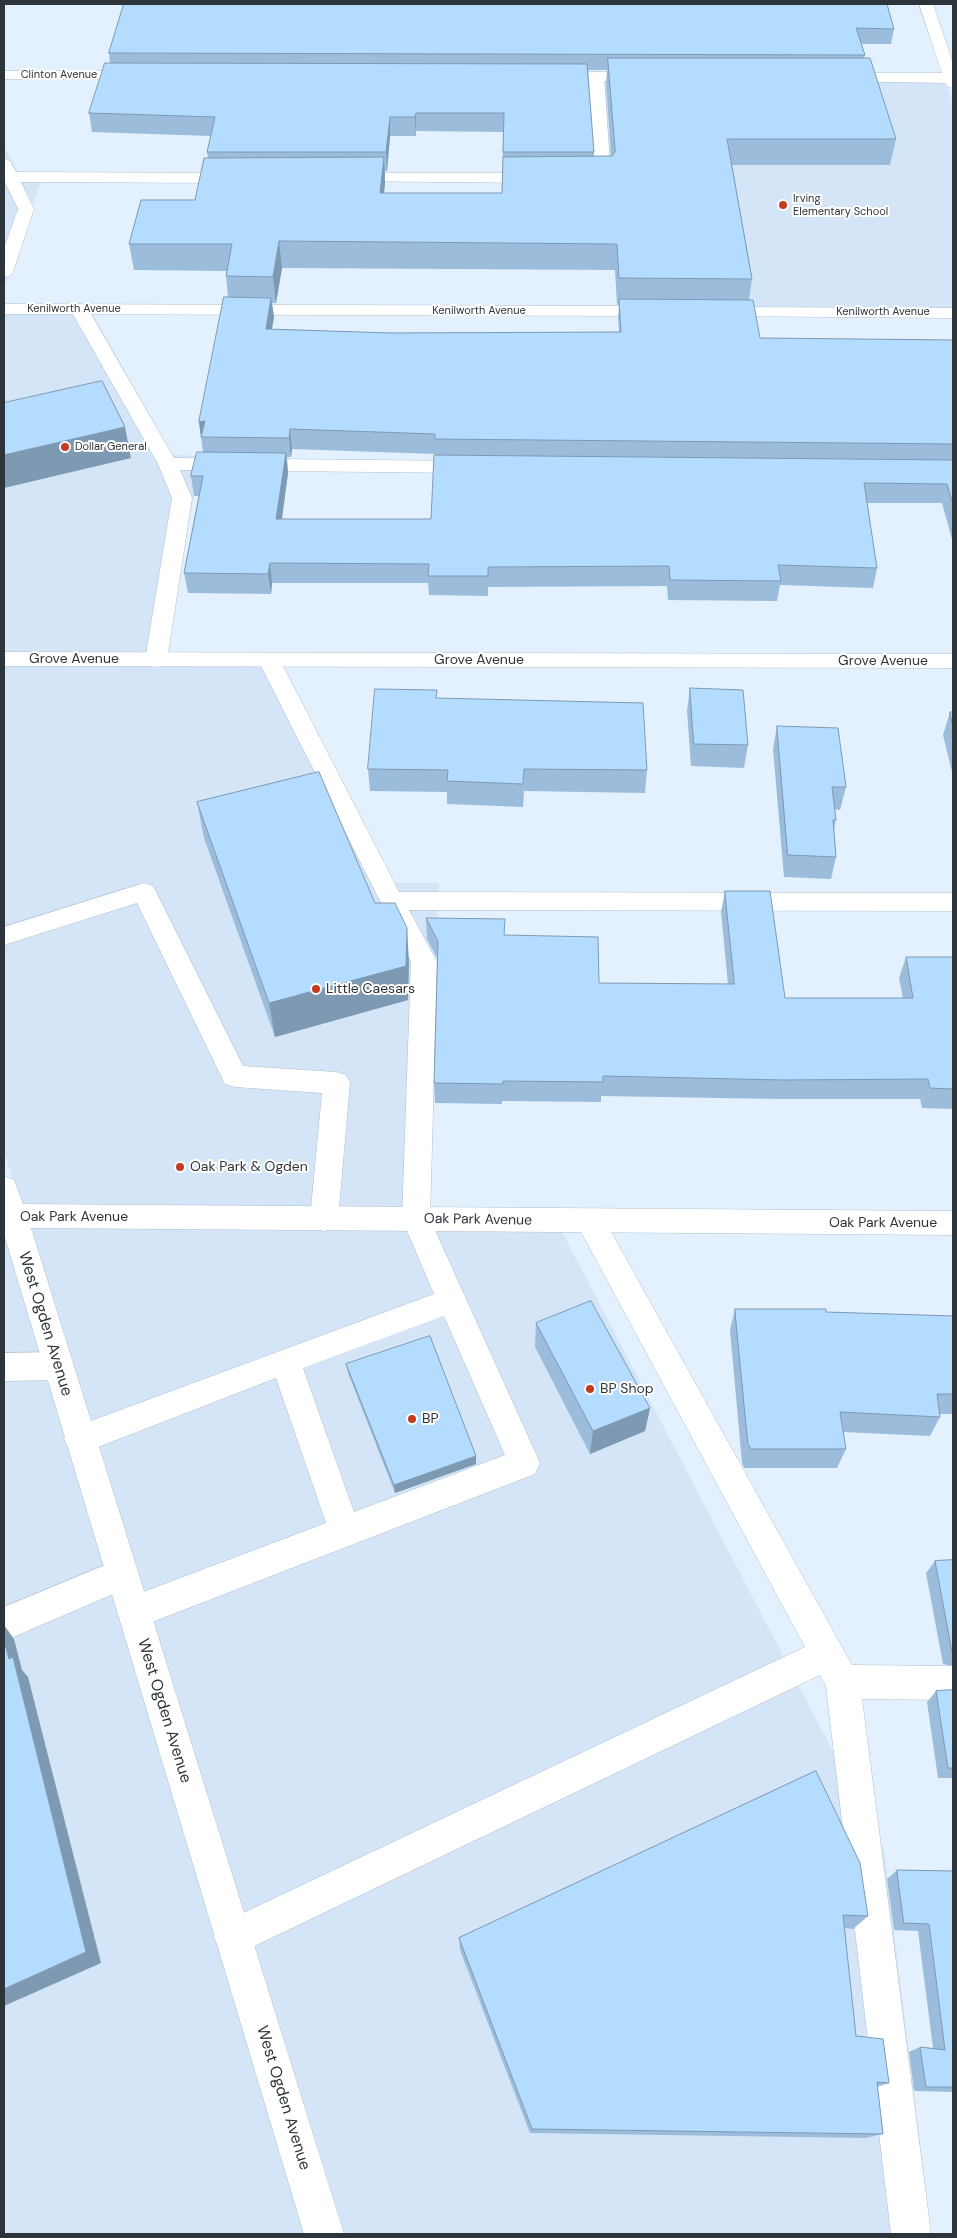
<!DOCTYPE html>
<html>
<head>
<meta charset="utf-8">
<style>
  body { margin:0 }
  #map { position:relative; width:957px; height:2238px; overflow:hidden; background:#e3f1ff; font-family:"DM Sans",sans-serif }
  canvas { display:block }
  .frame { position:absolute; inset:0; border:5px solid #2d343a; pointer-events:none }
</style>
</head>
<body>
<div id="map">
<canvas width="957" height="2238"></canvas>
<div class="frame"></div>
</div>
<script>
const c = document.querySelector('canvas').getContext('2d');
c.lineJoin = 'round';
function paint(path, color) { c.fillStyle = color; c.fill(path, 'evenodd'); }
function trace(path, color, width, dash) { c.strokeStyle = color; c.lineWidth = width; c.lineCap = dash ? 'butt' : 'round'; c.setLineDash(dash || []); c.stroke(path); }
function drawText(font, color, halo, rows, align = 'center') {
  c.font = font + ' "DM Sans",sans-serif'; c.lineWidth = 4; c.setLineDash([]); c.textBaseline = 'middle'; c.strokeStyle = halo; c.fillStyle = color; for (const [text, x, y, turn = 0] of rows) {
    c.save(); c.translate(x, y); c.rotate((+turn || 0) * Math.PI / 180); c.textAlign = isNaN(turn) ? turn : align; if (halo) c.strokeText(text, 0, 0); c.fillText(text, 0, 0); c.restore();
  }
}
paint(new Path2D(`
  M601,80l345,2 7,22v204l-330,-1z
  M4,146l16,30h23l-39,112z
  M4,306l85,1 83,148 30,1 -40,200 109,-1 118,228h50l-11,324 -406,2 -18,-57z
  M4,1223l305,1011h-305z
  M29,1226l531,2 324,621 47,385h-586z`), '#d3e5f7');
const lane = new Path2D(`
  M596,72l5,2 3,3 7,101 -2,3c-9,3 -17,3 -26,0l-2,-3 2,-3 12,-2 -7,-96 3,-3z
  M4,159l6,2 6,11 220,1 6,2 2,3 -2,3 -6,2 -215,-1 13,27 -21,63 -3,4 -6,1v-29l14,-39 -14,-29z
  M347,173h192l6,2 2,3 -2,3 -6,2 -198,-2 -2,-3 2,-3z
  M79,304l6,1 3,4 86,149 297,3 7,2 3,4 -3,4 -7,2 -291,-3 12,28 -25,162 -3,5 -8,2 -8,-2 -3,-5 27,-162 -14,-34 -88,-155 3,-4z
  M269,653l8,2 3,5 119,232 554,1v18l-544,-1 28,52 -7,257 110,244 -5,11 -401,155 -12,-5 -5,-12 5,-12 204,-77 -50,-145 -196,76 -11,-5 -5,-10 5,-10 365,-135 -32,-75 9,-257 -153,-302 3,-5zM444,1316l61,139 -151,57 -51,-144z
  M144,883l9,3 90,180 93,6 10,3 4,8 -12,136 -4,9 -10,3 -10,-3 -4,-9 12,-126 -87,-6 -10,-3 -88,-181 -133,42v-18z
  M590,1209l10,3 252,453 101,1v34l-91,-1 69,535h-40l-65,-548 -6,-11 -574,275 -13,6 -13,-6 -6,-13 6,-13 585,-277 -225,-417 -4,-9 4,-9z
  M58,1352l11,4 4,10 -4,10 -11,4 -54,1v-28z
  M122,1558l12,5 4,11 -4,11 -130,56v-34z`);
const street = new Path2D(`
  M919,4h14l20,59v25l-5,-1 -3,-4 -110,-2 -3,-3 3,-3 5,-2h102z
  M4,71h133l5,1 2,3 -2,3 -5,1h-133z
  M552,72h92l5,2 3,3 -3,3 -5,2 -97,-2 -3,-3 3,-3z
  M4,304l651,2 6,1 3,4 -3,4 -6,1 -651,-2z
  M718,307l235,1v10l-241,-2 -3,-4 3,-4z
  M4,652l949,2v14l-949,-2z`);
const secondary = new Path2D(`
  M4,1176l10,4 9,24 930,7v24l-922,-7 313,1006h-40l-300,-1000z`);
trace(lane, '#aec0d0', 1);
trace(street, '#aec0d0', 1);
trace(secondary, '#aec0d0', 1);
paint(lane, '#fff');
paint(street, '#fff');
paint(secondary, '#fff');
paint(new Path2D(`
  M124,4l770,25 -3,15h-30l4,11 -1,3 32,81 -6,26h-158l20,114 -3,21 11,38 193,2v203l-11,-40h-75l10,65 -4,20 -93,-3 -3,16 -109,-1 -1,-14 -179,1v9l-59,-1 -1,-12h-156l-1,11 -83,-1 -4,-20 15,-77h-5l-3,-20 12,-24 -4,-30 29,-125 -2,-21 1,-5 -93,-1 -5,-26 66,-44 13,-42 -1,-6 4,-16 -119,-4 -3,-19 21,-50 -1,-10zM588,70h19l-1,13 5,73h-17zM416,131l87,1 -1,61h-118l1,-10v-12h2l3,-35h26zM282,268l333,2 2,35h2l-1,13 1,14 -228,1 -119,-4 2,-12 -2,-14h4zM292,449l143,5 -4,65h-149l6,-46 -1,-16h4z
  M690,688l58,57 -4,23 -53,-2 -4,-55z
  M437,698l210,72 -2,23 -121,-2 -1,16 -76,-3v-12l-77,-1 -2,-22z
  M950,712h3v64l-10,-41z
  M777,726l69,61 -6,23 -5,-1 1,11 -2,9 2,28 -5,22 -47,-2 -11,-128z
  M197,802l178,101 34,59 -1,38 -133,37 -71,-199z
  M725,891l60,107h118l-4,-20 7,-21h47v152l-31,-1 -2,-9h-142l-177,-3v6l-99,-1v3l-67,-1 -1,-20 4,-123 -11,-21 -1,-21 78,17 95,48 129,1 -7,-72z
  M735,1309l218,7v98h-13v3l-10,19 -87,-4 3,17 -9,19h-93l-2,-5 -12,-133z
  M536,1323l114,85 -5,23 -55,23 -55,-107z
  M346,1364l130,92v8l-81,29 -47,-120z
  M953,1560v106l-10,-2 -17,-91 9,-12z
  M953,1690v88h-15l-11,-76 9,-11z
  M816,1771l52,145 -15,13 -9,-1 12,108 33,47 -12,4 6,47 -17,4 -336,-5 -70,-183 -1,-12z
  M897,1870l56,1v221l-39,-1 -5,-39 11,-5 13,1 -15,-117 -24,-1 -7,-51z`), '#9bbddb');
paint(new Path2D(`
  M416,113v23l-1,-19z
  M390,117v19l-3,35 -1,-19z
  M384,157l1,26 -4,36 -1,-26z
  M279,241l3,27 -6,35 -3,-26z
  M271,298l3,19 -6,32 -2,-20z
  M205,421l-4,16 -2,-15z
  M125,427l6,31 -127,30v-33z
  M290,429l2,20 -1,8 -2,-19z
  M286,453l2,20 -9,66 -3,-20z
  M270,563l2,20 -1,11 -3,-20z
  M407,928l2,34 -1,38 -133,37 -6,-34z
  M650,1408l-5,23 -55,23 3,-23z
  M476,1456v8l-81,29 -1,-8z
  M4,1625l10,14 8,31 6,7 73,286 -97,43 5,-347 -5,-19z`), '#7e9ab2');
const building = new Path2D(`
  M124,4h763l7,25 -38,-1 9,27 -756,-2z
  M608,58h262l26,81h-169l25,140 -133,-1 -2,-34 -338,-3 -6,36 -47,-1 6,-32h-103l12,-44h54l9,-42 180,-1 -4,36h122l1,-36 109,-1 3,-4z
  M105,63l482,1 7,88h-91l1,-39h-88l-1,4h-25l-4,35h-179l8,-35 -126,-4z
  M224,297l47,1 -5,31 125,4 230,-1 -2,-33 134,1 7,38 193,2v104l-518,-5v-5l-145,-5 -1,9 -88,-1 4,-16 -6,1z
  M102,381l23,46 -121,28v-52z
  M197,452l89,1 -10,66h155l3,-64 519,5v44l-6,-20 -83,-1 13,85 -99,-3 3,16 -111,-1 -1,-14 -181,1v9h-60l1,-12 -159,-1 -2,11 -84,-1 19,-97h-12z
  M690,688l53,2 5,55 -54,-1z
  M375,689l62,1 -1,8 207,5 4,67 -123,-1 -1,15 -76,-3 1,-11 -80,-1z
  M950,712h3v14z
  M777,726l61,2 8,59h-14l4,33h-3l3,37 -48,-2z
  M319,772l56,131h20l12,25 -1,38 -137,37 -72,-201z
  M725,891h45l15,107h128l-7,-41h47v132l-23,-1 -2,-9 -145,1 -180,-4v6l-100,-1v3l-69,-1 4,-142 -12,-23 79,1 -1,16 94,2 1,46 135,1z
  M591,1301l59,107 -57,23 -57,-108z
  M735,1309h91v3l127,4v78h-16l3,23 -100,-5 6,37h-95l-3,-5z
  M430,1336l46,120 -82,29 -48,-121z
  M953,1560v93l-1,-1 -17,-91z
  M4,1640l5,19 4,-2 73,295 -82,37z
  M953,1690v78h-5l-12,-77z
  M816,1771l44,92 8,53 -25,-1 13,121 27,3 6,44 -12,-1 6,52 -351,-5 -73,-191z
  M897,1870l56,1v216h-27l-6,-40 25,3 -16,-126 -25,-1z`);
paint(building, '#b4dcff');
trace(building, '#7e9ab2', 1);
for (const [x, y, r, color] of [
  [783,205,5,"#c53a20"],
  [65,447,5,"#c53a20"],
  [316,989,5,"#c53a20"],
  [180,1167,5,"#c53a20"],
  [590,1389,5,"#c53a20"],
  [412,1419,5,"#c53a20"]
]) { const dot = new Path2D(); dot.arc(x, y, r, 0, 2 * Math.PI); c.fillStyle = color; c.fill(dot); trace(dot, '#fff', 2); }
drawText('11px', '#2d343a', '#fff', [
  ["Clinton Avenue",59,75],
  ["Kenilworth Avenue",74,309],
  ["Kenilworth Avenue",479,311],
  ["Kenilworth Avenue",883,312]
]);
drawText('11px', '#2d343a', '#fff', [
  ["Irving",793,199],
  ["Elementary School",793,212],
  ["Dollar General",75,447]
], 'left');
drawText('14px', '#2d343a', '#fff', [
  ["Grove Avenue",74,659],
  ["Grove Avenue",479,660],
  ["Grove Avenue",883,661],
  ["Oak Park Avenue",74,1217],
  ["Oak Park Avenue",478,1220,1],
  ["Oak Park Avenue",883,1223]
]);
drawText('14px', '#2d343a', '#fff', [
  ["Little Caesars",326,989],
  ["Oak Park & Ogden",190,1167],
  ["BP Shop",600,1389],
  ["BP",422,1419]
], 'left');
drawText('16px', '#2d343a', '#fff', [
  ["West Ogden Avenue",45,1324,73],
  ["West Ogden Avenue",164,1711,73],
  ["West Ogden Avenue",283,2098,73]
]);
</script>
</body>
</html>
